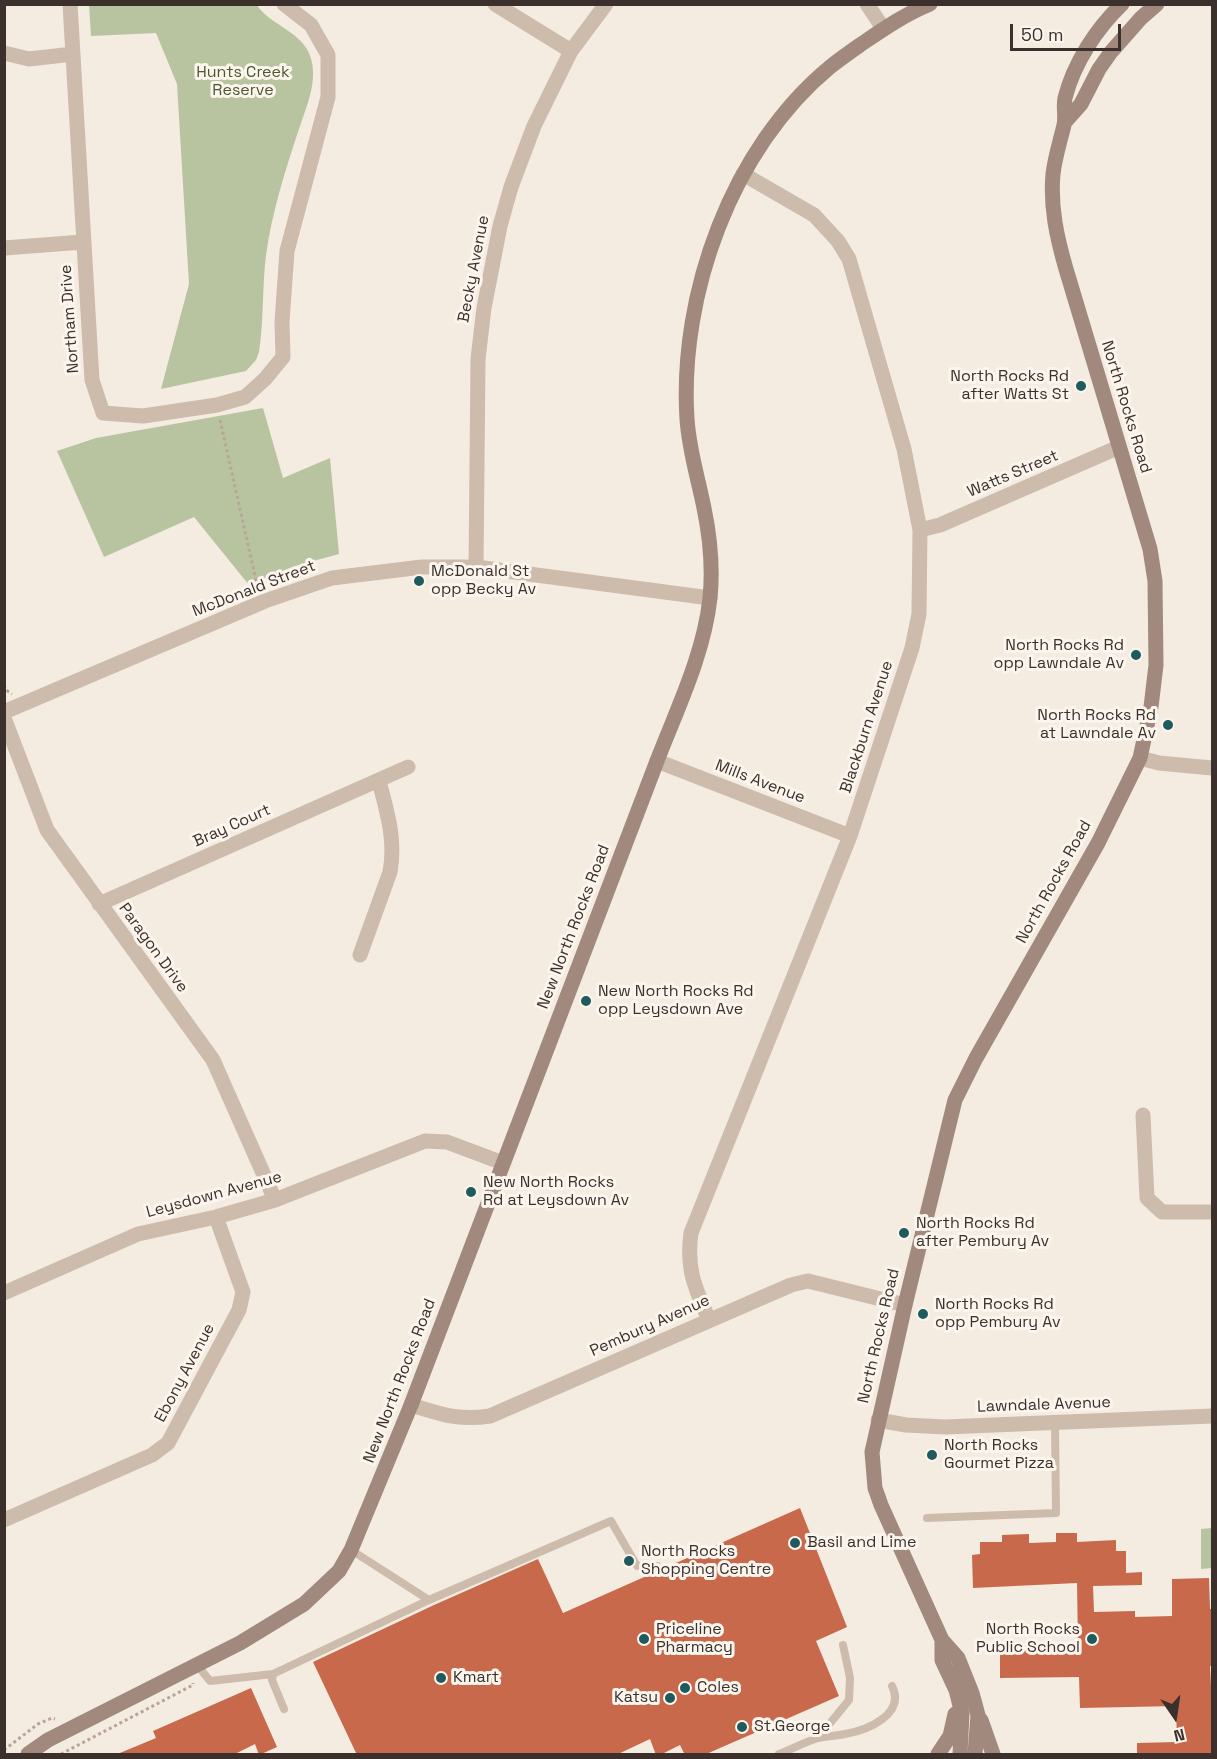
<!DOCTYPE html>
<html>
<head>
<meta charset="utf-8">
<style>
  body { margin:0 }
  #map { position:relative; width:1217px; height:1759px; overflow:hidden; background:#f4ebe1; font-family:"Space Grotesk",sans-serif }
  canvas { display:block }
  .frame { position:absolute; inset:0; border:6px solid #3b302b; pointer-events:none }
  .north { position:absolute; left:1145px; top:1687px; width:60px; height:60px; -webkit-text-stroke:4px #fbf5ee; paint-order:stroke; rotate:167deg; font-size:16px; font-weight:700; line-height:24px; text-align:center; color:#3b302b }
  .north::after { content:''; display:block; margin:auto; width:21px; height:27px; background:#3b302b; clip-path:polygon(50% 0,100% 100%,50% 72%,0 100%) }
  .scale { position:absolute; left:1010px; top:24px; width:111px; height:27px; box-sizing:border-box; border:3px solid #3b302b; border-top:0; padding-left:8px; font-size:18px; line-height:21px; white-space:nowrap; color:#3b302b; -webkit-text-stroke:4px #fbf5ee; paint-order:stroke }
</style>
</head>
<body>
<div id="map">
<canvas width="1217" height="1759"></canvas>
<div class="frame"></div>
<div class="north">N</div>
<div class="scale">50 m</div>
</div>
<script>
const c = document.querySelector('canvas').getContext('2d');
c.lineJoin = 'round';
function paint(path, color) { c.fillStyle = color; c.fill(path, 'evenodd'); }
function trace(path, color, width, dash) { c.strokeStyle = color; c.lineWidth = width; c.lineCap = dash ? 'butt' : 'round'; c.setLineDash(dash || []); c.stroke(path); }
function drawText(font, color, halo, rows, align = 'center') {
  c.font = font + ' "Space Grotesk",sans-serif'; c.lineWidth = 6; c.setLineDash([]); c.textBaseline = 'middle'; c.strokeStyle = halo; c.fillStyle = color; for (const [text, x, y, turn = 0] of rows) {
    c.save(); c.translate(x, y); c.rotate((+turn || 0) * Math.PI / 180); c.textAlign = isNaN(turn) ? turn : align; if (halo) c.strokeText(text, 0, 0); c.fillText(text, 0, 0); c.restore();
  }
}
paint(new Path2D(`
  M89,5h168c12,19 40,25 51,46 12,24 0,52 -8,75 -14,42 -28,85 -34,129 -4,32 -2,65 -7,97l-3,8 -10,11 -85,18 28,-105 -12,-200 -21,-51 -65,3z
  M263,408l20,70 47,-20 9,96 -44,12 -46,19 -55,-68 -90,40 -47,-106 39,-13z
  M1212,1528v40l-11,1v-40z`), '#b8c4a0');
paint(new Path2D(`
  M800,1508l47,119 -31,14 23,55 -135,59h-19l-5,-10 -20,10h-4l-6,-16 -34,16h-259l-44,-93 121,-57 104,-46 25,54z
  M1056,1533h21v9l39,-2v11h10v22l16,-1v13l-49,1 1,26 41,-1v6l37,-1v-37l37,-1 1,31h2v57h-2l2,41v48h-75v-12l40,-1 -1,-36 -96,2 -1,-31 -79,1v-32l78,-1 -1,-62 -104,5 -1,-33 8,-1v-12h22v-7l27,-1v9l27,-1z
  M251,1688l26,59 -18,8 -4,-11 -22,11h-118l41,-17 -3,-7z`), '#c8694b');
trace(new Path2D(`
  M220,420l38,169
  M4,685l2,5 6,4
  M4,1750l34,-26 14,-6 3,1
  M61,1754l132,-69v-2`), '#b9a596', 3, [3, 3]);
trace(new Path2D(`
  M927,1518l129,-5 -1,-90
  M429,1600l182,-79 26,45h20
  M197,1665l13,16 63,-7
  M284,1709l-12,-29 1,-6 156,-74 -78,-50
  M818,1738l31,-38 1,-22 -7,-33
  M779,1754c13,-5 26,-12 39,-16 9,-2 18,-2 27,-4 23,-4 61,-20 47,-48`), '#cdbbac', 8);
trace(new Path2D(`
  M70,4l22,376 11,33 40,3 74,-11 28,-8 20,-18 18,-22 -1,-35 5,-71 41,-154v-42l-17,-30 -27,-21
  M495,4l76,47
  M867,4l16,24
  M4,53l25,6 44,-5
  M4,248l79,-6
  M920,530l20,-5 179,-78
  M476,567l2,-208 6,-51 16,-82 11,-39 23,-61 37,-75 35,-47
  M4,712l261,-111 67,-23 90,-11h54l234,31
  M4,718l43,112 166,230 62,140
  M1140,758l19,5 53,5
  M657,761l193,75
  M99,904l309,-137
  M360,955l30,-83c6,-32 -3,-60 -11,-91
  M1143,1115l4,83 15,14h50
  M4,1293l134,-59 78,-17 59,-17 150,-59 22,1 56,21
  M709,1320c-14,-32 -23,-51 -18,-87l159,-397 62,-188 7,-34 1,-84 -16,-81 -55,-190 -11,-18 -24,-26 -71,-41
  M411,1405c30,9 47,16 79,11l301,-131 17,-4 97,24
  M878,1420l28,5 39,2 267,-11
  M4,1520l148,-65 16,-12 71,-133 4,-18 -27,-75`), '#cdbbac', 15);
trace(new Path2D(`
  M1065,122l16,-18 18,-35 12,-17 30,-34 16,-14
  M942,1640v20l14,30 6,24 -2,40
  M981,1720l12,34
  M28,1754l20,-14 192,-97 64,-39 35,-33 12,-21 60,-145 246,-644c20,-52 47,-107 53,-163 3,-30 0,-61 -6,-90 -6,-30 -15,-58 -17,-89 -8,-125 45,-271 143,-352 10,-8 20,-15 30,-22 22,-15 45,-31 70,-41
  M938,1754l12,-18 5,-22
  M975,1754l3,-39 -6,-22 -14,-35 -16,-18 -61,-135 -6,-17 -3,-36 33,-147 50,-205 21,-42 122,-215 42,-85 11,-51 5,-42 -1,-84 -5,-32 -84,-280c-9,-31 -16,-62 -13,-95 2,-17 7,-32 11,-49 2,-9 -1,-19 1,-27 9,-35 31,-69 57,-94`), '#a18a7d', 15);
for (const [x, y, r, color] of [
  [1081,386,6,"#1f5a5e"],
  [419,581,6,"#1f5a5e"],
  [1136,655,6,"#1f5a5e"],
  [1168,725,6,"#1f5a5e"],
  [586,1001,6,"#1f5a5e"],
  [471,1192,6,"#1f5a5e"],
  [904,1233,6,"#1f5a5e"],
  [923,1314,6,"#1f5a5e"],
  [932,1455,6,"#1f5a5e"],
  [795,1543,6,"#1f5a5e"],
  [629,1561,6,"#1f5a5e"],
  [644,1639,6,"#1f5a5e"],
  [1092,1639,6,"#1f5a5e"],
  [441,1678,6,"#1f5a5e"],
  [685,1688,6,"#1f5a5e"],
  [670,1698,6,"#1f5a5e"],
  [742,1727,6,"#1f5a5e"]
]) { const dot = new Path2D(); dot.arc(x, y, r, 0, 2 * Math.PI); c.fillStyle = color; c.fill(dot); trace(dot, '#fbf5ee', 2); }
drawText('16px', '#4a5a2e', '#fbf5ee', [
  ["Hunts Creek",243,73],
  ["Reserve",243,91]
]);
drawText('16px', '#3b302b', '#fbf5ee', [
  ["Becky Avenue",474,269,-79],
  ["Northam Drive",70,319,-94],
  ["North Rocks Road",1126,407,73],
  ["Watts Street",1013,474,-23],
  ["McDonald Street",254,589,-21],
  ["Blackburn Avenue",867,727,-72],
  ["Mills Avenue",760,782,21],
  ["Bray Court",232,826,-24],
  ["North Rocks Road",1054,882,-61],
  ["New North Rocks Road",574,927,-69],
  ["Paragon Drive",153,948,54],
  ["Leysdown Avenue",214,1195,-15],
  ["Pembury Avenue",650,1326,-24],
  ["North Rocks Road",879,1336,-77],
  ["Ebony Avenue",185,1373,-62],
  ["New North Rocks Road",400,1381,-69],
  ["Lawndale Avenue",1044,1405,-2]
]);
drawText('16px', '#3b302b', '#fbf5ee', [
  ["North Rocks Rd",1069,377,"right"],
  ["after Watts St",1069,395,"right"],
  ["McDonald St",431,572],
  ["opp Becky Av",431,590],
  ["North Rocks Rd",1124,646,"right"],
  ["opp Lawndale Av",1124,664,"right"],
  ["North Rocks Rd",1156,716,"right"],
  ["at Lawndale Av",1156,734,"right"],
  ["New North Rocks Rd",598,992],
  ["opp Leysdown Ave",598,1010],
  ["New North Rocks",483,1183],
  ["Rd at Leysdown Av",483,1201],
  ["North Rocks Rd",916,1224],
  ["after Pembury Av",916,1242],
  ["North Rocks Rd",935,1305],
  ["opp Pembury Av",935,1323],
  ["North Rocks",944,1446],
  ["Gourmet Pizza",944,1464],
  ["Basil and Lime",807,1543],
  ["North Rocks",641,1552],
  ["Shopping Centre",641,1570],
  ["Priceline",656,1630],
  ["Pharmacy",656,1648],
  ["North Rocks",1080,1630,"right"],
  ["Public School",1080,1648,"right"],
  ["Kmart",453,1678],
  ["Coles",697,1688],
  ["Katsu",658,1698,"right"],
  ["St.George",754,1727]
], 'left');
</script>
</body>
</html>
